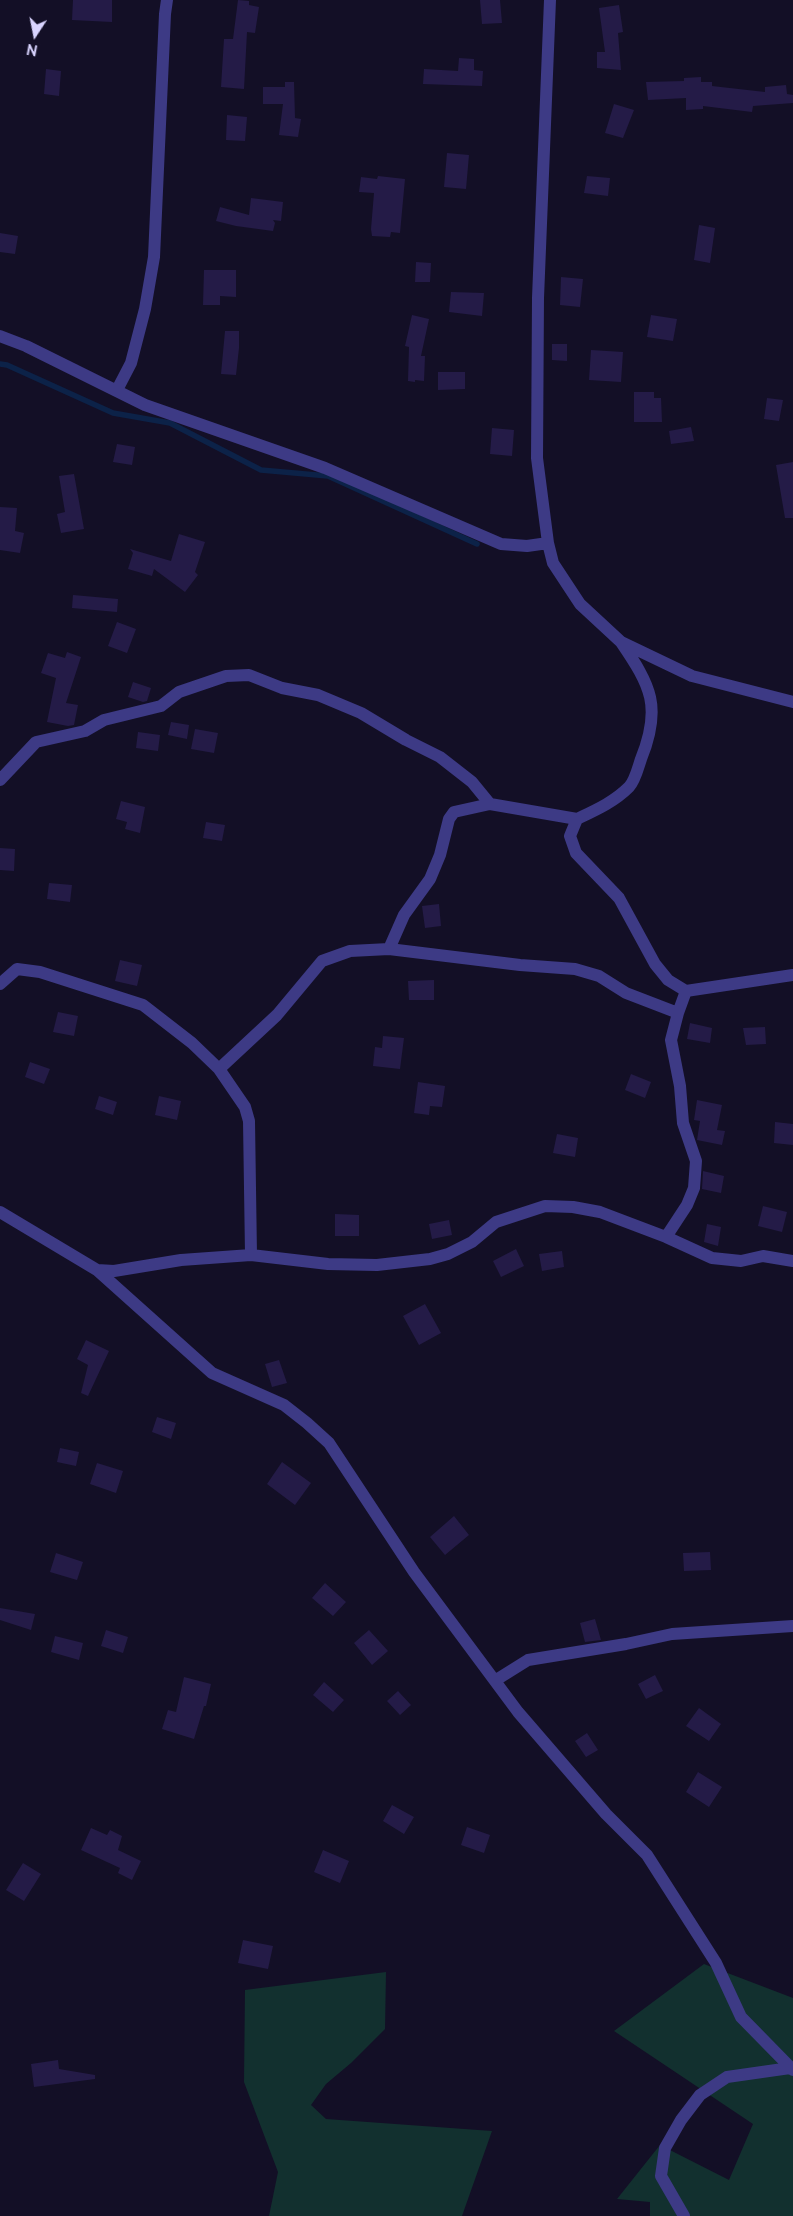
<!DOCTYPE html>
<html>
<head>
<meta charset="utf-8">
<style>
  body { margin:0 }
  #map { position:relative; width:793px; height:2216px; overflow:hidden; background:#130f26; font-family:Raleway,sans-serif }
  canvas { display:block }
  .north { position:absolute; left:10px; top:10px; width:50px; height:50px; -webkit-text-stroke:4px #130f26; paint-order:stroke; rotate:191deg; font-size:14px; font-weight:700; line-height:20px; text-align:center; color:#d9d4ff }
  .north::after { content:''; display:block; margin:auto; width:18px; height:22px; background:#d9d4ff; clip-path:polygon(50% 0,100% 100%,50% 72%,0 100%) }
</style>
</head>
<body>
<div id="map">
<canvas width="793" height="2216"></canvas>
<div class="north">N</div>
</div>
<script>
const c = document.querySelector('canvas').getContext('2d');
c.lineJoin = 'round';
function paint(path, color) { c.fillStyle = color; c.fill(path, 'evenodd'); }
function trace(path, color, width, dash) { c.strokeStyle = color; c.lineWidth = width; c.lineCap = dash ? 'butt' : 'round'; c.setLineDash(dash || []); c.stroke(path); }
paint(new Path2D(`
  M704,1964l89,34v218h-143v-14l-33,-3 43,-54 69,35 24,-56 -139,-93z
  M386,1972l-1,57 -34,34 -25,21 -15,21 15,14 166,12 -30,85h-193l9,-44 -34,-90 1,-92z`), '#12302f');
trace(new Path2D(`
  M0,364l7,1 106,48 57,10 91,47 67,6 149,68`), '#0c2248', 5.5);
paint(new Path2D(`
  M73,0h39v22l-40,-2z
  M238,0l11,1v4l10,2 -4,26 -8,-1 -3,57 -23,-2 3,-48h9z
  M480,0h20l2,23 -20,1z
  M619,5l4,27 -5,1 3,37 -24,-2v-16h8l-6,-44z
  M459,58l15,1v11l9,1 -1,15 -59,-2 1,-15 34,2z
  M46,69l15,2 -2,25 -15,-2z
  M701,77v5h11v4l53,6v-5l21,-2 1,9 6,1v8l-40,3 -1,6 -49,-6v3l-17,1v-12l-38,2 -2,-18 38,-1v-3z
  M285,82h9l1,36 6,1 -3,18 -19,-2 4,-31h-20v-17h22z
  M614,104l20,6 -11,28 -18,-5z
  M227,115l20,2 -2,24 -19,-1z
  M447,153l22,2 -3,34 -22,-2z
  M378,176l27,3 -5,54 -9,-1 -1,5 -18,-1 -1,-7 3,-36 -15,-1 2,-15 16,2z
  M587,176l23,2 -2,18 -24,-3z
  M251,198l32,4 -2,19 -8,-1 2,3 -2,8 -37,-5 -20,-5 4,-14 29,8z
  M699,225l16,3 -5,35 -16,-3z
  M0,233l18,3 -3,18 -15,-2z
  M416,262l15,1 -1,19h-15z
  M204,270h32v27l-16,-1v9h-17z
  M561,277l22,2 -3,28 -20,-2z
  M451,292l33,1 -2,23 -33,-4z
  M412,315l17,4 -8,37h4l-1,25 -9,-1v2l-7,-1 1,-34 -4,-1z
  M651,315l26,4 -4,22 -26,-4z
  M225,331h14v17l-3,27 -15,-1z
  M552,344h15v17l-15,-1z
  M591,350l32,2 -2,30 -32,-2z
  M438,372h27v17l-27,1z
  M634,392h20v6h7l1,24h-28z
  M767,398l16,2 -4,21 -15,-2z
  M691,427l3,14 -23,3 -2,-13z
  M492,428l22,2 -2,26 -22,-2z
  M117,444l18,3 -3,18 -19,-3z
  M793,462v56h-8l-9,-53z
  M74,474l10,55 -23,4 -4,-19 8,-2 -6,-36z
  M0,507l17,1 -2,23 9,2 -4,20 -20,-3z
  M179,534l26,8 -10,30 3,3 -13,17 -31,-23 -2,7 -24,-7 5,-16 -3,-4 41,12z
  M73,595l45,4 -1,13 -45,-4z
  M117,622l19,7 -9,24 -19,-7z
  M67,652l14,5 -15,46 12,2 -4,20 -6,1 -21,-4 9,-44 -15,-5 7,-20 17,5z
  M133,682l18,6 -4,13 -4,1 -15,-5z
  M171,722l18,3 -2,14 -19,-4z
  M195,729l23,4 -4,20 -23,-4z
  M138,732l22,3 -2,16 -22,-3z
  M121,801l24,6 -5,26 -15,-4 2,-7 -11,-3z
  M206,822l19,3 -3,16 -19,-3z
  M0,848l15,1 -1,22 -14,-1z
  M49,883l23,2 -2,17 -23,-3z
  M439,904l2,22 -16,2 -3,-22z
  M120,960l22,5 -5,21 -22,-5z
  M434,980v20h-25l-1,-19z
  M58,1012l20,4 -4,20 -21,-4z
  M690,1023l22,5 -2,15 -23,-4z
  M765,1027l1,17 -20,1 -3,-17z
  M383,1036l21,2 -4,31 -27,-3 2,-19 7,1z
  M30,1062l20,7 -6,15 -19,-7z
  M631,1074l20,8 -6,16 -20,-8z
  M418,1082l27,4 -3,21 -12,-1 -1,9 -15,-2z
  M99,1096l18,6 -4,13 -18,-6z
  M159,1096l22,5 -4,19 -22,-5z
  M697,1100l25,5 -5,25 8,1 -3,14 -25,-5 3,-19 -6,-1z
  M775,1122l18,2v21l-19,-2z
  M557,1134l21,4 -3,19 -22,-4z
  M703,1171l21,5 -3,17 -19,-4z
  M763,1206l24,6 -5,20 -24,-6z
  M335,1214l24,1v21h-24z
  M449,1220l3,15 -20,4 -3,-15z
  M707,1224l14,3 -3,19 -14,-4z
  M516,1249l8,17 -23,11 -8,-16z
  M562,1251l2,16 -22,4 -3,-17z
  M425,1304l16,29 -22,12 -16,-29z
  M86,1340l23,11 -21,45 -7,-3 7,-28 -11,-6z
  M279,1360l8,23 -15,4 -7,-23z
  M157,1417l19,6 -5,16 -19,-7z
  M60,1448l19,4 -3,14 -19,-4z
  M282,1462l29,21 -16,22 -28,-21z
  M97,1463l26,8 -7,22 -26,-9z
  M454,1516l15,19 -24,20 -15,-18z
  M710,1552l1,18 -27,1 -1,-18z
  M56,1553l27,9 -6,18 -27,-8z
  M325,1583l21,19 -13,14 -21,-18z
  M0,1608l35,6 -4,16 -31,-10z
  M595,1619l6,21 -16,2 -5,-19z
  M106,1630l22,7 -5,16 -22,-7z
  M369,1630l19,21 -16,14 -18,-22z
  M55,1636l28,7 -4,17 -28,-8z
  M655,1675l8,16 -17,8 -8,-15z
  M184,1677l27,7 -5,22h-2l-10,33 -32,-10 6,-19 8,2z
  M324,1682l20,18 -11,12 -20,-17z
  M398,1691l13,14 -11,10 -13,-14z
  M699,1708l22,16 -12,17 -23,-15z
  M587,1733l11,17 -12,7 -11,-16z
  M698,1772l24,15 -13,20 -23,-15z
  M392,1805l22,12 -10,17 -21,-13z
  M467,1827l23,8 -6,18 -23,-8z
  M91,1828l16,7 3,-5 12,6 -4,14 23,11 -9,19 -14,-7 2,-5 -39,-18z
  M323,1850l26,11 -9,22 -26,-11z
  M23,1863l18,11 -17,27 -18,-11z
  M243,1940l30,6 -5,23 -30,-6z
  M58,2060l1,9 36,6v4l-61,8 -3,-23z`), '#241b47');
trace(new Path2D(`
  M550,0l-12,298 -1,160 11,85 5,20 27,41 41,38 71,34 101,26
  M0,336l26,10 119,59 180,63 176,76 26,2 21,-3
  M117,390l14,-27 14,-54 9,-52 11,-243 2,-14
  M621,642c30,44 41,65 20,117 -3,9 -6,22 -12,28 -15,15 -33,23 -52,32l-7,17 6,17 43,45 36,66 13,16 18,11 107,-16
  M0,780l36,-38 49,-11 19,-11 57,-14 18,-14 47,-16 23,-1 33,13 36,7 43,18 45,27 34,17 32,25 18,22
  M389,949l15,-34 26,-36 10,-24 9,-36 5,-7 36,-8 87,15
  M0,984l17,-15 23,3 103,33 49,38 27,26 26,38 4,14 2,134
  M219,1069l58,-54 45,-54 28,-10 39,-2 131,16 55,4 24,7 27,17 52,20
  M0,1212l97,58 115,103 72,32 23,18 22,20 85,129 104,140 88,102 41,41 69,108 25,54 52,53
  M666,1237l21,-32 7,-17 2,-27 -13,-38 -3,-37 -9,-46 7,-27 8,-22
  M97,1270l17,1 67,-11 70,-5 77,9 49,1 53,-6 18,-5 24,-12 24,-20 49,-16 28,1 27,5 66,25 46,21 29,3 22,-5 30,5
  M496,1680l32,-20 98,-16 46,-10 121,-8
  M684,2216l-23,-40 4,-28 16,-28 19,-25 27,-18 63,-9`), '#3d3a85', 12);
</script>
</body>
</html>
